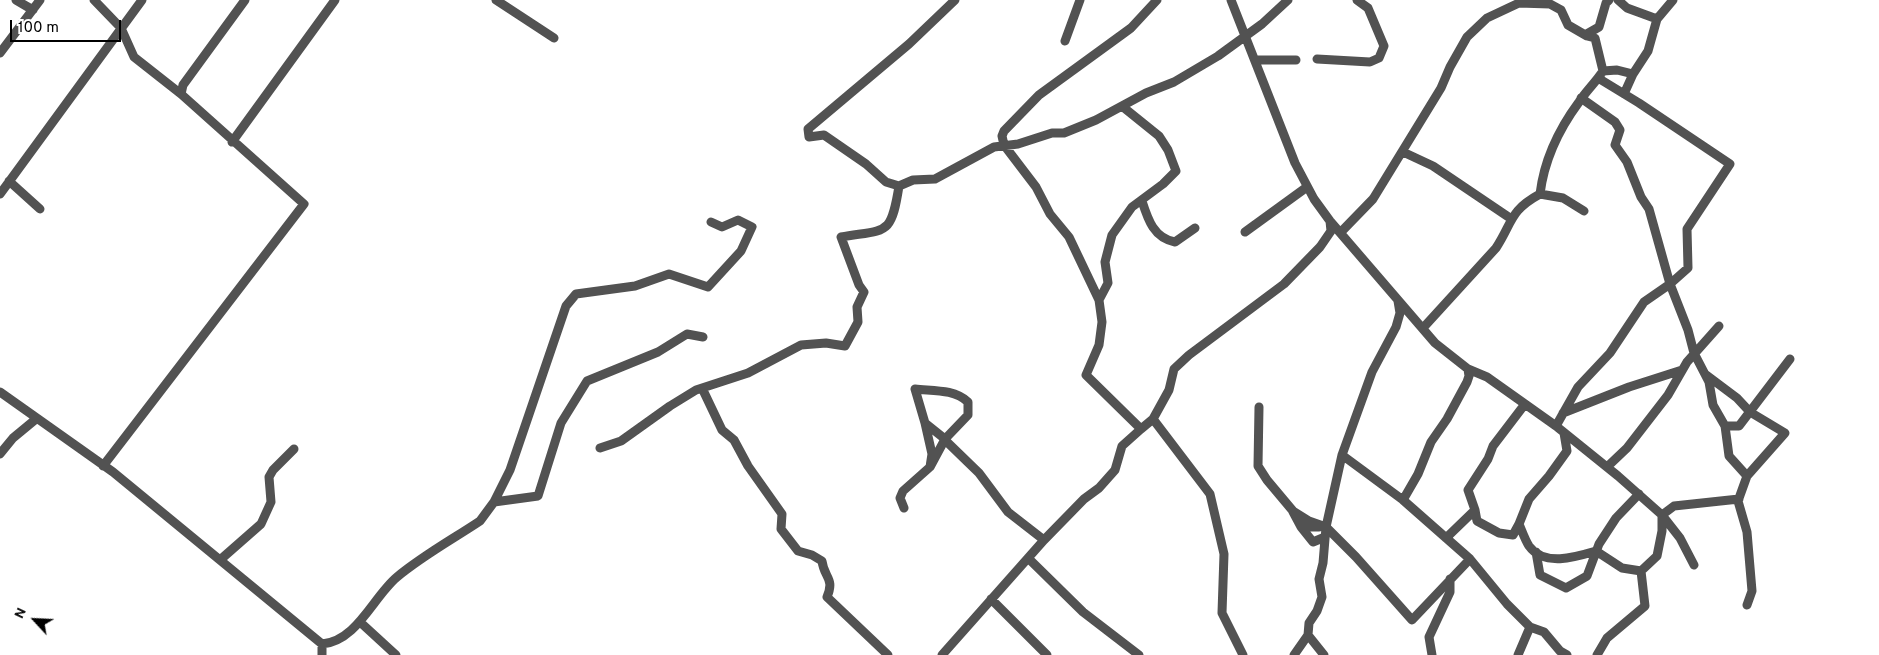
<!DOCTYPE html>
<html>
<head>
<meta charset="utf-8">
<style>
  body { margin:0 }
  #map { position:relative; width:1879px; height:655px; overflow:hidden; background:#fff; font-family:Overpass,sans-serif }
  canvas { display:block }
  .north { position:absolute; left:10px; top:595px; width:50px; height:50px; -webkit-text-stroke:4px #fff; paint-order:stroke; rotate:295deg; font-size:14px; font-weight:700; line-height:20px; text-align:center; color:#000 }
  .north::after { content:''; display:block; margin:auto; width:18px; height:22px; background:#000; clip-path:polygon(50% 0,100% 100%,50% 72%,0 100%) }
  .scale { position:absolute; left:10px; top:20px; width:111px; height:22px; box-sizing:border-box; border:2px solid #000; border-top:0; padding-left:6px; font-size:15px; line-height:18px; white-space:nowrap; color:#000; -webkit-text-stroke:4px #fff; paint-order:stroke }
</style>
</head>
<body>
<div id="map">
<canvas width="1879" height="655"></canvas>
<div class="north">N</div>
<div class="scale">100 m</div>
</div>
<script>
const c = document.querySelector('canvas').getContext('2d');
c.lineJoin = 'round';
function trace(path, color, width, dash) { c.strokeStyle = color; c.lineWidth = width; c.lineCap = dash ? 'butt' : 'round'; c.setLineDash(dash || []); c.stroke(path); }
trace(new Path2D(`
  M16,0l17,10
  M94,0l27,28 13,29 47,37 123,110 -201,262
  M496,0l58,38
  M955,0l-46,44 -101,85 1,8 15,-2 42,29 20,18 13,4 14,-6 22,-1 59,-32 24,-3 34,-11h12l32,-13 50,-27 28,-11 44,-26 44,-32 26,-24
  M1157,0l-26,28 -92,67 -35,36 -2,5 2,9 32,42 14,27 19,23 30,63 3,22 -3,23 -13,30 55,54 12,-10 57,75 14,60 -2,59 21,42
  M1231,0l64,163 19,36 16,22 105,122 33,26 19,8 69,49 62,50 44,39 18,23 14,27
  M1618,0l9,8 30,11 -9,32 -15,23 -9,20
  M1657,19l16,-19
  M1585,35l14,-8 7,-24 3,-3
  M1065,41l15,-41
  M0,53l40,-53
  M1317,59l53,3 9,-4 5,-12 -16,-38 -11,-8
  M1256,60h40
  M1603,71l14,-1 16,4
  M181,94l2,-9 62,-85
  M1581,98l34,24 5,8 -5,15 12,17 14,35 8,12 21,75 18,46 6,23 15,29 4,23 12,21 4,30 18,20 38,-43 -35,-21 -13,-14 -32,-24
  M232,142l103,-142
  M1403,152l30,14 77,52
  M9,181l31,28
  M0,194l142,-194
  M1540,194l23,4 21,13
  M1142,201c6,19 12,37 33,41l20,-14
  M1245,232l62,-45
  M1341,232l32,-33 68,-111 9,-21 17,-30 20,-19 32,-15 31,1 11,6 7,15 19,11 8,2 8,33c-7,11 -17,20 -24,31 -20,27 -35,59 -39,92 -31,17 -27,28 -44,54l-73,80
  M1099,300l9,-17 -3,-21 7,-27 20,-28 31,-23 13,-13 -8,-21 -9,-14 -36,-29
  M1468,369l1,7 -2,6 -20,37 -16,23 -13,32 -15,26 67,59 37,45 23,23 14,5 16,19 7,4
  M702,388l20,42 12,10 14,26 34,48 -1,15 17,22 14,4 10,6c2,17 13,17 5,36l61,58
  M0,392l113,80 209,172c35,-3 51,-47 75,-67 25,-21 56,-38 83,-56l14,-19 16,-32 56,-164 10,-12 59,-8 34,-12 39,13 33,-36 11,-24 -14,-7 -16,7 -11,-5
  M1259,407l-1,59 9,14 26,31 16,10 17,6 30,30 56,63 58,-61
  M1563,413l66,-26 53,-17
  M1153,419l16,-29 5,-21 15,-14 95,-71 36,-37 11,-16 -1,-10
  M1556,426l22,-39 32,-34 34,-51 26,-18 18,-16 -1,-39 43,-65 -91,-61 -41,-25
  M1725,426h14l51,-67
  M1564,433l3,18 -18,25 -20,23 -10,25c3,7 6,16 10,22 15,21 47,11 67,5l26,17 19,3 16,-15 5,-25v-16l12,-9 65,-7
  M600,448l21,-7 49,-35 26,-16 52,-17 53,-28 25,-2 19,3 13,-24 -1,-15 7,-15 -5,-7 -18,-48c46,-8 50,0 58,-51
  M0,454l13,-16 23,-19
  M1342,455l61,45
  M930,467l15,-28 23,-24v-13c-14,-13 -34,-11 -53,-13l10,34 20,16 1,2 33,32 29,39 36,28
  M1607,467l20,-19 41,-53 19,-33 32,-36
  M1747,476l-9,25 9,31 5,59 -5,14
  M494,502l44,-6 23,-73 26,-42 71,-29 29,-18 16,3
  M904,508l-4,-10 3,-7 27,-24 2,-13 -7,-31
  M1475,510l2,11 22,12 14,2 6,-11
  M1293,512l8,15h18
  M1301,527l12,15 12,-5
  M1446,538l29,-28 -7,-20 20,-31 5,-13 32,-42
  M1536,552l4,23 26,13 21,-12 12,-32 17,-26 23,-24
  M1028,558l55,54 56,43
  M220,560l41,-36 10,-22 -2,-25 4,-7 21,-21
  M991,599l56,56
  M360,622l36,33
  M1308,635l16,20
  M322,655v-11
  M942,655l102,-115 40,-41 15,-11 16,-18 7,-24 19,-17
  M1294,655l14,-20 1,-12 8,-12 5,-14 -3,-18 4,-16 3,-36 16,-72 30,-83 24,-45 4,-14 -2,-12
  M1432,655l-3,-18 21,-45v-13
  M1518,655l12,-28
  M1597,655l10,-17 38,-32 -4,-35`), '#525252', 9);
</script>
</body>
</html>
